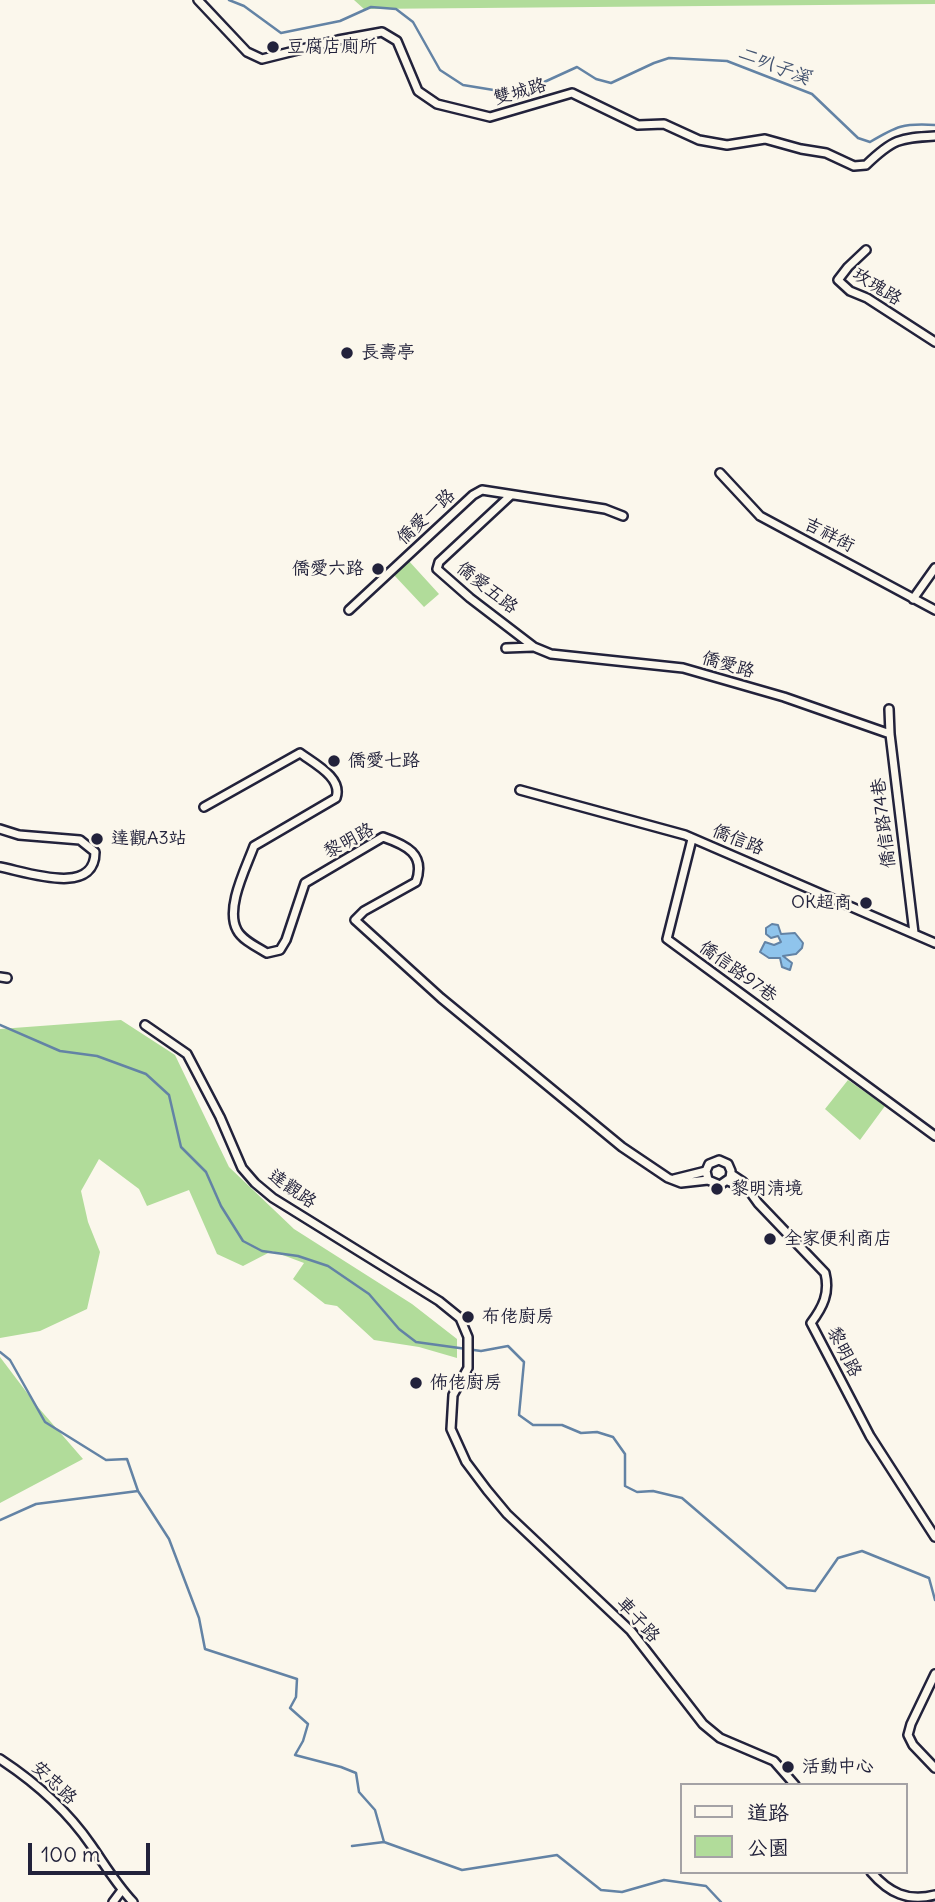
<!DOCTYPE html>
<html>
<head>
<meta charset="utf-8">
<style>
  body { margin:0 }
  #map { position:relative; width:935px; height:1902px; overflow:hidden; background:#fbf7ec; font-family:Delius,"LXGW WenKai TC",sans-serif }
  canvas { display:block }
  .legend { position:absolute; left:680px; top:1783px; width:228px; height:91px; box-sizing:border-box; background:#fbf7ec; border:2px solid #a4a2a5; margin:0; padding:9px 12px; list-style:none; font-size:21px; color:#22223b }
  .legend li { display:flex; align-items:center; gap:14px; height:35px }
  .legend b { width:35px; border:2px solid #a4a2a5 }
  .scale { position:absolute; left:28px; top:1843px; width:122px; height:32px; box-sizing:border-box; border:4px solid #22223b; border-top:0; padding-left:9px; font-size:21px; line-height:24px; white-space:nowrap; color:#22223b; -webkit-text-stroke:5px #fbf7ec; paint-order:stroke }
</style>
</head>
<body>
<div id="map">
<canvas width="935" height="1902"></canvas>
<ul class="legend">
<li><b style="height:9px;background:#fbf7ec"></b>道路</li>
<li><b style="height:19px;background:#b1dc9a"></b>公園</li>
</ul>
<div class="scale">100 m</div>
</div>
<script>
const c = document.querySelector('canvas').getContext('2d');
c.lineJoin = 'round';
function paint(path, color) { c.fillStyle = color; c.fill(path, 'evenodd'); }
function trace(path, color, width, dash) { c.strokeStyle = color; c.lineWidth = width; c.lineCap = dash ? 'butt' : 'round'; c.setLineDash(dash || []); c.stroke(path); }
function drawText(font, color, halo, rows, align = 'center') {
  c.font = font + ' Delius,"LXGW WenKai TC",sans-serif'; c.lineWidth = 5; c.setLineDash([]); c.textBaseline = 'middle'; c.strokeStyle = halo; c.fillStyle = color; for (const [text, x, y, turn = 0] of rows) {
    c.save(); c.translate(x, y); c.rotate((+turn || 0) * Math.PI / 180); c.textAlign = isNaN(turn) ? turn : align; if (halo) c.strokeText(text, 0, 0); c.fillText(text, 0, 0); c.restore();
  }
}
paint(new Path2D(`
  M354,0h581v4l-571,5z
  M408,560l31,34 -15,13 -31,-33z
  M121,1020l54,35 54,112 65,62 118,75 45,35v19l-38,-11 -45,-7 -37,-34 -12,-2 -32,-25 11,-16 -32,-12 -29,15 -26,-12 -28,-64 -42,16 -8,-17 -40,-30 -18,32 7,31 12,30 -13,57 -47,22 -40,7v-309z
  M848,1080l37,26 -25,34 -35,-31z
  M0,1357l37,49 46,53 -83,44z`), '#b1dc9a');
const water = new Path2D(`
  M772,924l6,1 3,9 14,-1 8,10 -1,5 -6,6 -13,2 9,7 -2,7 -8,-3 -2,-9h-11l-9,-6 5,-10 9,3 7,-3 -3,-6 -7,2 -5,-4v-6z`);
paint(water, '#8fc4ec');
trace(water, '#6383a5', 2);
trace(new Path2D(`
  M229,0l15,6 37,27 59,-12 31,-14 25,2 17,13 27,48 23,15 55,9 59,-27 19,12 15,4 43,-20 15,-5 58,3 85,33 46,44 12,4c27,-16 33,-19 65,-17
  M0,1025l60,26 37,5 49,18 23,21 12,52 25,25 15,34 22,35 19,10 36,5 30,10 41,28 30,35 17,13 65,9 27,-5 16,16 -5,53 14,10h29l19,8 16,-1 16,5 12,17v32l12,6 16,-1 29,7 105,90 28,3 23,-33 24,-7 67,27 6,22
  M0,1352l10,8 35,62 61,38 21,-1 11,32 31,48 30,79 6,31 92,30 -1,18 -6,11 18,16 -5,17 -8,14 46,12 15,6 3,19 16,18 9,32 78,28 95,-15 44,35 21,2 42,-12 42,6 15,16
  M0,1520l36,-16 102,-13
  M352,1846l32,-4`), '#6383a5', 2.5);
const street = new Path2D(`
  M198,0l49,52 15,7 76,-19 44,-8 15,9 21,50 19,13 53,13 82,-24 66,32 26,-1 35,16 28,5 38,-6 36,10 25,4 28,13 12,-1c27,-26 33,-27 69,-29
  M866,250l-18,17 -10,13 12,11 17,7 68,44
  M720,473l40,43 175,94
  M511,495l-72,67 -2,7 33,29 64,49 17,7 132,14 101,29 106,37
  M913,599l22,-31
  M349,610l124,-115 9,-5 123,19 18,7
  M506,648l27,-1
  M889,709l1,25 24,199
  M520,790l165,45 250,108
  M204,807l96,-54c15,11 43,25 36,45l-82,48c-8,22 -29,62 -17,84 5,10 20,17 30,23l13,-3 6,-10 19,-57 78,-46c23,8 43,17 33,45l-52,29 -9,9 86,78 181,149 46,31 13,5 27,-3 12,5 10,-7 1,-7 -3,-7 -9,-4 -10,4 -3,7 2,9
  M0,829l19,6 61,5 15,12c0,45 -68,20 -95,15
  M692,839l-25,100 268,197
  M0,977l7,1
  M145,1025l42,29 33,63 22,51 13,15 18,15 166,103 21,17 8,19v31l-15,27 -2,34 15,33 21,28 20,24 124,117 72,93 17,14 54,23 21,24
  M731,1174l12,8 15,21 67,70c5,20 -2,34 -14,50l59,113 65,101
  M674,1179l32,-8
  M728,1181l21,9
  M935,1674l-24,50 -3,11 5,10 22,23
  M0,1759c35,23 67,51 91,86 14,20 25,39 42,57
  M871,1872c18,21 37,30 64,23
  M113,1902l9,-12`);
trace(street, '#22223b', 12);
trace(street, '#fbf7ec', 7);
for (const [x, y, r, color] of [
  [273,47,7,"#22223b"],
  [347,353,7,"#22223b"],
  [378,569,7,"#22223b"],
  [334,761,7,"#22223b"],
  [97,839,7,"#22223b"],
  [866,903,7,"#22223b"],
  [717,1189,7,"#22223b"],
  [770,1239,7,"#22223b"],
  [468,1317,7,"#22223b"],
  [416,1383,7,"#22223b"],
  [788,1767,7,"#22223b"]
]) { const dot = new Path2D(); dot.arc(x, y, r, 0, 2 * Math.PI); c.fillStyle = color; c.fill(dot); trace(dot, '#fbf7ec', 2.5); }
drawText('18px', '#22223b', '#fbf7ec', [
  ["豆腐店廁所",287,47],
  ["長壽亭",361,353],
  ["僑愛六路",364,569,"right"],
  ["僑愛七路",348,761],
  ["達觀A3站",111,839],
  ["OK超商",852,903,"right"],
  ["黎明清境",731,1189],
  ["全家便利商店",784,1239],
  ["布佬廚房",482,1317],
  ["佈佬廚房",430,1383],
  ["活動中心",802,1767]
], 'left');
drawText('18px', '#22223b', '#fbf7ec', [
  ["雙城路",520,92,-16],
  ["玫瑰路",877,287,32],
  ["僑愛一路",426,517,-43],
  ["吉祥街",829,535,27],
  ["僑愛五路",487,588,38],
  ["僑愛路",728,665,16],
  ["僑信路74巷",884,823,-97],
  ["僑信路",738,840,22],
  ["黎明路",349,841,-28],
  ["僑信路97巷",738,972,36],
  ["達觀路",292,1189,35],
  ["黎明路",844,1352,63],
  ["車子路",638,1620,48],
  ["安忠路",54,1783,43]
]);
drawText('italic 19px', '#435370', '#fbf7ec', [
  ["二叭子溪",774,66,21]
]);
</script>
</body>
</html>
